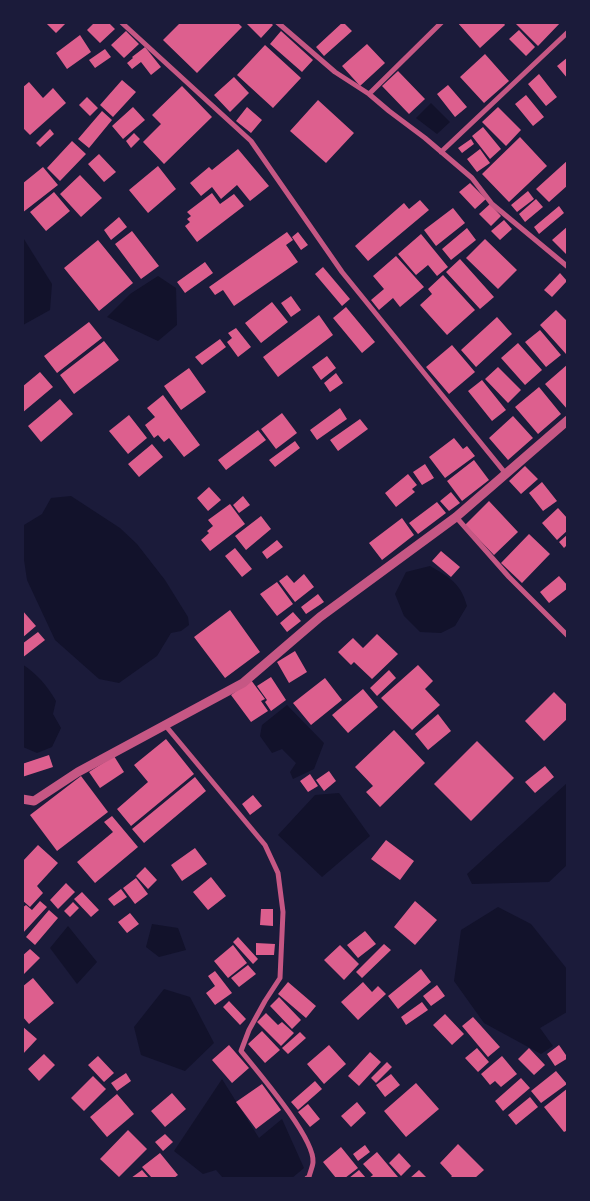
<!DOCTYPE html>
<html>
<head>
<meta charset="utf-8">
<style>
  body { margin:0 }
  #map { position:relative; width:590px; height:1201px; overflow:hidden; background:#1b1b3a; font-family:Poppins,sans-serif }
  canvas { display:block }
  .frame { position:absolute; inset:0; border:24px solid #1b1b3a; pointer-events:none }
</style>
</head>
<body>
<div id="map">
<canvas width="590" height="1201"></canvas>
<div class="frame"></div>
</div>
<script>
const c = document.querySelector('canvas').getContext('2d');
c.lineJoin = 'round';
function paint(path, color) { c.fillStyle = color; c.fill(path, 'evenodd'); }
function trace(path, color, width, dash) { c.strokeStyle = color; c.lineWidth = width; c.lineCap = dash ? 'butt' : 'round'; c.setLineDash(dash || []); c.stroke(path); }
paint(new Path2D(`
  M431,103l19,19 -13,12 -21,-16z
  M22,236l30,48 -2,26 -27,15z
  M158,276l18,12 1,37 -19,16 -51,-24 23,-23z
  M71,496l49,32 17,16 28,36 23,37 1,8 -8,6 -10,2 -14,23 -38,27 -20,-4 -44,-39 -28,-60 -3,-20v-35l18,-11 9,-16z
  M430,566c19,11 31,17 37,40l-12,20 -14,7 -21,-1 -16,-16 -9,-22 11,-22z
  M22,664c15,10 25,21 34,37l-3,13 8,14 -9,19 -15,6 -14,-6z
  M287,705l37,38 -10,26 -21,10 -3,-7 6,-9 -14,-14 -10,4 -12,-17 2,-11z
  M567,783v82l-18,17 -77,2 -5,-10z
  M339,793l31,43 -48,41 -44,-42 37,-40z
  M498,907l33,17 36,45v43l-27,16 13,18 -12,8 -57,-31 -30,-42 7,-51z
  M152,924l26,4 8,22 -27,7 -13,-10z
  M68,926l29,36 -20,22 -27,-36z
  M164,989l26,8 24,46 -29,28 -44,-16 -7,-28z
  M222,1079l37,59 23,-19 22,49 -12,10h-69l-7,-8 -13,4 -29,-23z`), '#12122b');
paint(new Path2D(`
  M45,22h22l-11,11z
  M95,22h13l7,7 -15,14 -13,-13z
  M181,22h56l5,5 -45,46 -34,-33z
  M245,22h25l3,3 -12,13z
  M343,22l9,9 -28,25 -8,-9z
  M457,22h46l2,3 -25,23z
  M514,22h47l-23,24z
  M519,30l16,17 -9,9 -17,-17z
  M126,31l13,13 -15,14 -13,-13z
  M281,31l32,29 -11,12 -32,-28z
  M80,35l11,17 -24,17 -11,-16z
  M367,44l18,19 -25,23 -18,-20z
  M265,45l36,33 -28,30 -36,-33z
  M145,47l16,20 -10,8 -10,-13 -9,7 -5,-6 6,-5 -1,-1z
  M105,49l6,8 -16,11 -6,-8z
  M485,54l24,27 -25,22 -24,-26z
  M568,57v22l-11,-13z
  M398,71l27,28 -16,15 -27,-28z
  M539,74l18,23 -11,9 -18,-22z
  M234,77l15,16 -19,19 -16,-17z
  M122,80l14,12 -23,25 -13,-12z
  M29,82l14,16 10,-10 13,15 -36,32 -8,-8v-39z
  M448,85l19,22 -12,10 -18,-23z
  M182,86l30,31 -48,47 -21,-22 18,-18 -9,-9z
  M526,95l18,22 -11,9 -18,-22z
  M87,97l11,11 -8,8 -11,-11z
  M318,100l36,33 -28,30 -36,-32z
  M133,107l12,13 -22,19 -11,-13z
  M247,107l15,13 -11,13 -15,-12z
  M498,107l23,23 -15,16 -24,-24z
  M102,111l10,9 -23,28 -11,-9z
  M483,127l18,22 -11,10 -18,-23z
  M50,129l4,5 -14,13 -4,-4z
  M134,133l6,6 -9,9 -5,-7z
  M520,137l27,29 -38,36 -27,-28z
  M471,139l3,5 -12,9 -4,-5z
  M72,141l14,13 -26,27 -13,-13z
  M238,149l31,37 -19,15 -13,-16 -16,14 -9,-12 -11,9 -11,-13 19,-16 3,3z
  M480,149l10,14 -13,9 -10,-13z
  M99,154l17,18 -12,10 -16,-18z
  M568,160v25l-19,17 -13,-13z
  M158,166l18,23 -28,24 -19,-23z
  M43,167l15,18 -36,28v-29z
  M80,175l22,23 -21,19 -21,-23z
  M470,183l16,16 -11,10 -16,-17z
  M528,191l6,8 -17,13 -6,-7z
  M54,192l16,19 -24,20 -16,-19z
  M212,193l8,11 14,-10 10,12 -47,36 -12,-16 5,-4 -3,-3 4,-3 -4,-4z
  M536,199l7,8 -18,15 -6,-8z
  M420,200l9,10 -61,51 -13,-15 49,-43 5,6z
  M490,204l11,12 -10,10 -12,-12z
  M559,206l5,7 -25,21 -5,-7z
  M453,208l12,15 -29,23 -12,-16z
  M119,217l8,10 -16,13 -7,-10z
  M504,220l8,9 -12,11 -9,-9z
  M568,226v30l-16,-16z
  M467,228l9,12 -25,20 -9,-11z
  M132,231l27,35 -18,13 -26,-35z
  M287,232l6,8 -7,5 12,17 -64,44 -11,-16 -8,5 -6,-8z
  M298,232l10,13 -7,5 -9,-13z
  M421,234l27,33 -11,9 -9,-11 -12,10 -18,-21z
  M485,239l32,31 -19,19 -32,-31z
  M98,240l35,43 -34,28 -35,-43z
  M396,256l28,31 -24,20 -7,-9 -14,12 -8,-10 13,-11 -11,-13z
  M460,259l34,38 -14,12 -34,-37z
  M205,262l8,11 -28,20 -8,-11z
  M323,267l27,32 -8,7 -27,-32z
  M560,273l7,8 -15,16 -8,-7z
  M443,275l32,35 -28,25 -27,-30 12,-11 -4,-5z
  M291,296l10,14 -10,7 -10,-14z
  M272,302l16,20 -27,21 -16,-20z
  M346,307l29,35 -13,11 -29,-35z
  M556,310l12,12v30l-2,2 -26,-29z
  M319,315l14,20 -55,42 -15,-20z
  M497,317l15,17 -36,33 -15,-17z
  M89,322l13,16 -45,35 -13,-17z
  M236,328l15,19 -13,10 -11,-15 5,-4 -4,-5z
  M540,330l21,25 -15,12 -21,-25z
  M220,339l6,8 -24,18 -7,-8z
  M104,341l15,19 -45,34 -14,-19z
  M518,343l24,27 -17,15 -24,-27z
  M452,345l23,27 -26,22 -23,-27z
  M327,356l9,12 -15,12 -9,-13z
  M568,364v46l-23,-26z
  M498,367l23,23 -13,13 -23,-24z
  M189,368l17,24 -25,18 -17,-24z
  M40,372l13,15 -31,26v-26z
  M336,373l7,10 -13,9 -6,-9z
  M482,380l24,30 -14,11 -24,-30z
  M539,387l22,27 -23,20 -23,-27z
  M163,395l37,50 -16,12 -15,-19 -5,4 -6,-7 -4,3 -9,-13 10,-8 -8,-9z
  M60,399l13,15 -32,28 -13,-16z
  M340,408l7,11 -30,21 -7,-10z
  M282,413l15,20 -21,16 -15,-20z
  M129,415l18,23 -19,16 -19,-23z
  M513,416l20,22 -25,22 -19,-22z
  M360,419l8,10 -30,22 -8,-11z
  M258,430l8,10 -40,30 -8,-10z
  M454,438l9,11 4,-3 8,10 -30,22 -16,-21z
  M295,441l5,7 -25,19 -6,-7z
  M152,444l11,13 -24,20 -11,-13z
  M474,460l15,20 -27,21 -15,-20z
  M425,464l9,14 -12,7 -9,-13z
  M525,466l13,13 -17,15 -12,-13z
  M408,474l9,11 -5,4 3,3 -19,15 -11,-14z
  M542,482l15,19 -14,10 -14,-18z
  M209,487l12,13 -13,11 -11,-13z
  M451,492l9,11 -11,8 -9,-10z
  M243,496l7,9 -11,8 -6,-8z
  M489,501l29,31 -24,23 -29,-30z
  M437,502l9,11 -28,21 -9,-11z
  M230,504l15,20 -35,27 -9,-11 8,-7 -2,-2 6,-5 -5,-6z
  M558,508l10,11v11l-11,10 -15,-17z
  M261,516l10,13 -25,21 -11,-14z
  M402,518l12,17 -32,25 -13,-17z
  M529,534l21,20 -28,29 -21,-20z
  M568,534v10l-4,4 -5,-6z
  M277,540l6,7 -16,12 -5,-7z
  M235,548l17,21 -10,8 -17,-21z
  M441,551l19,16 -9,10 -19,-16z
  M304,574l10,13 -19,15 -16,-21 8,-6 7,8z
  M559,576l9,10v2l-19,15 -9,-11z
  M277,582l16,22 -16,12 -17,-22z
  M318,594l6,8 -18,12 -5,-7z
  M22,610l14,16 -14,12z
  M230,610l30,42 -35,26 -31,-41z
  M293,612l8,9 -14,11 -7,-9z
  M38,632l7,8 -23,18v-14z
  M377,634l21,20 -26,25 -18,-17 -3,3 -13,-13 15,-14 10,10z
  M295,651l12,21 -18,11 -12,-21z
  M418,665l15,16 -8,8 15,16 -28,25 -31,-32z
  M389,670l7,8 -19,18 -7,-8z
  M271,677l15,23 -15,11 -6,-9 2,-2 -10,-14z
  M325,678l17,22 -31,25 -18,-22z
  M251,680l14,19 -4,2 7,10 -17,11 -20,-27z
  M363,689l15,18 -30,26 -16,-18z
  M554,692l14,14v12l-24,23 -19,-20z
  M438,714l13,17 -23,19 -13,-16z
  M394,730l31,33 -45,44 -14,-15 7,-6 -18,-19z
  M166,739l28,35 -63,52 -14,-17 31,-27 -14,-17z
  M477,741l37,37 -43,43 -37,-37z
  M49,755l4,12 -31,10v-13z
  M114,756l10,16 -24,16 -11,-16z
  M545,766l9,11 -19,16 -10,-11z
  M329,771l7,10 -12,10 -8,-11z
  M310,774l8,12 -10,6 -8,-11z
  M81,776l27,36 -51,39 -27,-36z
  M195,777l11,14 -62,52 -12,-14z
  M253,795l9,11 -12,9 -8,-11z
  M112,816l26,31 -43,36 -18,-21 36,-30 -9,-10z
  M386,840l28,21 -14,19 -29,-21z
  M38,845l20,18 -21,23 6,7 -13,14 -8,-7v-38z
  M195,848l12,16 -25,17 -11,-16z
  M145,867l12,13 -9,9 -12,-13z
  M211,877l15,19 -18,14 -15,-18z
  M136,878l12,16 -13,10 -12,-16z
  M66,883l9,9 -17,17 -8,-9z
  M121,889l6,8 -13,9 -6,-7z
  M82,892l17,18 -8,7 -17,-18z
  M40,901l7,6 -25,27v-26l4,-3 6,5z
  M415,901l22,19 -22,25 -21,-18z
  M73,902l6,6 -9,9 -6,-6z
  M261,909h12v17l-13,-1z
  M49,910l9,8 -23,27 -9,-8z
  M130,913l9,11 -12,9 -9,-11z
  M365,931l11,13 -18,14 -11,-13z
  M238,937l20,22 -5,5 -20,-22z
  M256,943l19,1 -1,11h-18z
  M384,944l7,6 -29,28 -6,-6z
  M233,945l14,18 -19,15 -14,-17z
  M340,945l19,19 -15,16 -20,-20z
  M30,949l10,9 -16,16 -2,-2v-16z
  M248,965l8,9 -17,13 -8,-9z
  M421,969l10,13 -33,27 -10,-13z
  M215,971l17,22 -17,12 -9,-12 9,-7 -7,-10z
  M33,978l21,25 -25,21 -7,-8v-29z
  M288,982l28,24 -10,12 -28,-24z
  M363,982l9,10 6,-6 8,8 -28,26 -17,-18z
  M437,985l8,11 -14,10 -8,-10z
  M279,997l22,23 -9,9 -22,-23z
  M229,1001l17,18 -6,6 -17,-18z
  M422,1002l6,8 -22,15 -5,-8z
  M266,1013l12,12 4,-3 12,11 -13,13 -24,-24z
  M445,1014l19,20 -12,11 -19,-20z
  M473,1017l27,30 -12,10 -26,-31z
  M22,1026l15,13 -15,16z
  M262,1031l18,19 -15,13 -17,-19z
  M300,1032l6,6 -18,16 -6,-6z
  M229,1045l20,23 -17,15 -20,-23z
  M329,1045l17,19 -22,20 -17,-20z
  M559,1045l9,13 -13,8 -8,-12z
  M477,1048l12,14 -11,10 -13,-14z
  M529,1048l16,17 -11,10 -16,-16z
  M370,1052l11,10 -22,24 -11,-10z
  M44,1054l11,11 -16,16 -11,-12z
  M98,1056l16,17 -10,9 -16,-17z
  M502,1056l15,18 -16,13 -6,-6 -5,4 -9,-11z
  M387,1062l5,5 -16,16 -5,-5z
  M556,1071l11,13 -26,19 -10,-12z
  M126,1073l5,8 -14,10 -6,-8z
  M391,1074l9,11 -15,12 -9,-12z
  M93,1076l13,13 -22,22 -13,-13z
  M521,1078l9,10 -27,23 -8,-10z
  M315,1081l7,8 -24,21 -7,-8z
  M416,1083l23,26 -33,28 -22,-26z
  M262,1084l19,26 -25,19 -20,-27z
  M568,1088v42l-4,2 -20,-25z
  M172,1093l14,16 -21,18 -14,-16z
  M117,1094l17,20 -27,23 -17,-20z
  M530,1097l8,10 -22,18 -8,-10z
  M357,1102l9,11 -15,14 -10,-11z
  M308,1104l12,15 -10,8 -12,-15z
  M128,1130l19,19 -28,28 -19,-18z
  M165,1134l8,8 -10,9 -8,-9z
  M458,1144l26,26 -9,8h-25l2,-2 -12,-13z
  M365,1145l5,7 -12,9 -5,-7z
  M341,1147l17,21 -13,10h-9l-13,-16z
  M377,1152l21,25 -1,1h-28l4,-3 -10,-11z
  M160,1153l18,22 -4,3h-22l-10,-11z
  M399,1153l12,13 -10,10 -12,-13z
  M142,1170l7,8h-18z
  M359,1170l7,8h-17z
  M419,1170l8,8h-17z`), '#dd5f8e');
trace(new Path2D(`
  M121,22l130,119 91,131 164,202
  M277,22l58,50 34,22 20,17 36,27 47,40 20,26 76,63
  M369,94l73,-72
  M441,152l127,-120
  M456,517l53,60 59,59
  M165,725l100,120 13,28 5,39 -3,66 -15,23 -16,29 -8,21c16,20 74,87 72,111 0,4 -3,10 -4,15l-2,1`), '#c65784', 5);
trace(new Path2D(`
  M22,799l12,2 44,-29 165,-89 77,-66 136,-100 112,-97`), '#c65784', 9);
</script>
</body>
</html>
